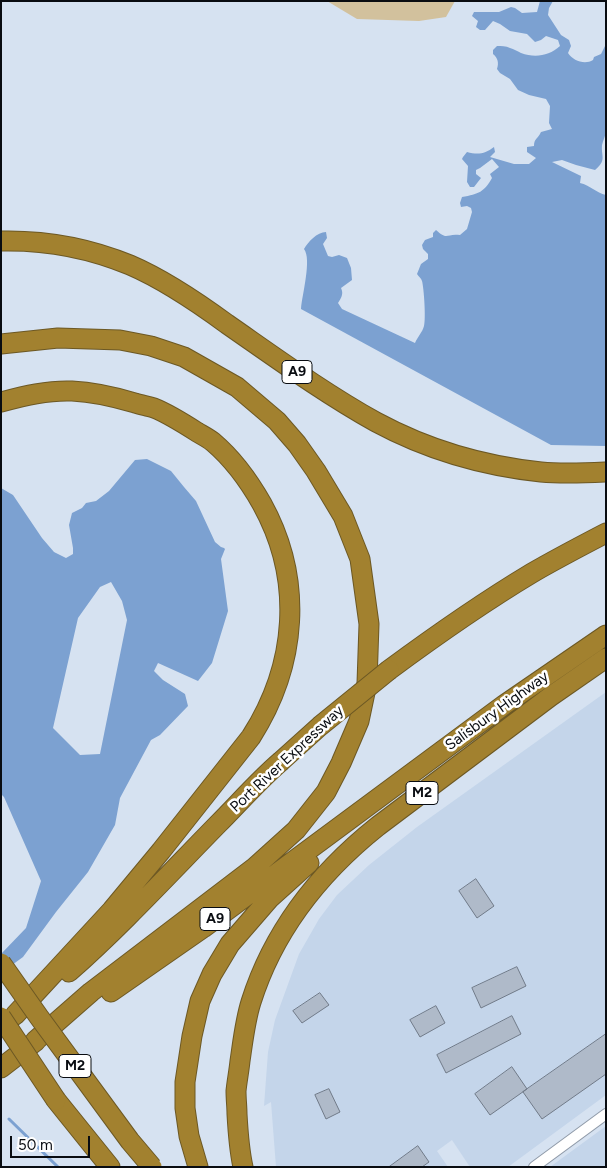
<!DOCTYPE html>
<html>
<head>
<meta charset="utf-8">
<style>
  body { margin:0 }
  #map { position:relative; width:607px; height:1168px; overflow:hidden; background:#d6e2f1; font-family:Figtree,sans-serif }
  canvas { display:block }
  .frame { position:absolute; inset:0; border:2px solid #090c11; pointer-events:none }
  .scale { position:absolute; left:10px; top:1136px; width:80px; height:22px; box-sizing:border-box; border:2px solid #090c11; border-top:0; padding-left:6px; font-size:15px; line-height:18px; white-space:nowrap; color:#090c11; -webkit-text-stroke:4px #fff; paint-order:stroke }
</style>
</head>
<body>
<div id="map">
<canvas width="607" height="1168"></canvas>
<div class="frame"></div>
<div class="scale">50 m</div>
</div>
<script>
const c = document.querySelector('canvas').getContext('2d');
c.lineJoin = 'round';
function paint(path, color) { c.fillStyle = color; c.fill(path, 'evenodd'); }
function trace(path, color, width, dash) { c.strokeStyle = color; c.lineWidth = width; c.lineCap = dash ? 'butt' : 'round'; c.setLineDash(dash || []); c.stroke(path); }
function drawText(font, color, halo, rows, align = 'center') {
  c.font = font + ' Figtree,sans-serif'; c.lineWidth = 5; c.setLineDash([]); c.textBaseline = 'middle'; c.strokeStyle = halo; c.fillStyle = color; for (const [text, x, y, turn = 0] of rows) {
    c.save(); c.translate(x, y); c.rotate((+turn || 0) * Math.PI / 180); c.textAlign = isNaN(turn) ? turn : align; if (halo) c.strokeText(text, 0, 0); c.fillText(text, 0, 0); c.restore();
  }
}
paint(new Path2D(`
  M606,692v403l-98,72h-38l-18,-27 -15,11 11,16h-172l-5,-65 -7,4 4,-54 7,-32 24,-66 20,-35 18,-24 32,-30 48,-38z
  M606,1126v41h-56z`), '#c4d5ea');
paint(new Path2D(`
  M327,1h128l-9,16 -27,4 -62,-2z`), '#d2c19d');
paint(new Path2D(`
  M540,1h13l-4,7 -1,7 13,20 8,5 2,6 -3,7c5,8 17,12 25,7l1,-3 7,-3 5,-10v89c-1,3 -3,8 -4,12 -1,12 5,15 -7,25l-19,-5 -14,-5 -10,2 29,14 -1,7c10,2 16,10 26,12v251l-55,-1 -250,-136c1,-14 11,-50 3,-60 4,-7 13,-17 22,-17l1,6 -4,6 5,12 4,1 7,-2 8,3 4,10 1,12 -11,8c3,6 0,10 -3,15l4,6 73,34c3,-7 7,-10 9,-17 2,-7 0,-38 -2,-45 -1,-3 -3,-4 -5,-7l4,-10 7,-5v-5l-5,-5 -1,-4 3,-5 8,-3v-4l3,-3c12,11 10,3 24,5l7,-6 5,-17 -1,-4 -4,-2 -6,1 -1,-4 2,-6c17,-3 22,-5 30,-19l-2,-4 9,-7 -7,-8 -12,9 -4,2v4l5,4 -7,9h-4l-3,-5 1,-16 -6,-7 1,-2 4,-5c11,3 18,2 27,-5l1,5 -5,5 24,7h15l7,-6 -9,-6v-5l7,-1c0,-8 4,-7 7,-14l11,-3 -3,-6 1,-17 -4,-7 -17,-4 -11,-5 -8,-11 -10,-6 -3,-4c2,-6 1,-11 -4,-15v-4l4,-4c4,0 9,0 13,2 4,1 7,3 11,5 14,5 28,3 39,-7l-2,-6 -12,-4 -5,4 -6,2 -8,-8 -17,-3 -10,-7 -7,-3 -8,9h-5l-4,-3 2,-6 -6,-5 2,-4h25l12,-5 4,1 7,5 15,-1z
  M147,459l24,12 13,16 12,14 19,41 6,5 3,1 1,1 -4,10 7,52 -16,52 -14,18 -40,-18 -4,8 9,9 22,14 3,12 -28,29 -9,5 -31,58 -5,27 -27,47 -32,40 -33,45 -22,16v-19l25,-26 15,-47 -37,-84 -3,-3v-306l12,7 29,43 12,14 12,6 7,-4v-6l-4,-23 3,-12 10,-5 4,-5 10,-2 13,-10 26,-31zM111,582l11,19 5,19 -27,134 -20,1 -27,-27 25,-110 22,-31z`), '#7ca1d1');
trace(new Path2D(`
  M9,1119l49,48`), '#7ca1d1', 3);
const building = new Path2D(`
  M476,879l18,27 -17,12 -18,-27z
  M517,967l9,19 -45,22 -9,-20z
  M320,993l9,12 -27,18 -9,-12z
  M436,1006l9,17 -25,14 -10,-17z
  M512,1016l9,18 -75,39 -9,-18z
  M606,1034v40l-64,45 -19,-27z
  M512,1067l15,22 -37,26 -15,-21z
  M329,1089l11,23 -14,7 -11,-24z
  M418,1146l11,16 -7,5h-33z`);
paint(building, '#afbac9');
trace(building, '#717b89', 1);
const street = new Path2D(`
  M534,1167l72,-53`);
const highway = new Path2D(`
  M1,241c45,-1 88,7 129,24 35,15 67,37 97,59 49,34 97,69 149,98 50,27 108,44 165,50 22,2 43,1 65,0
  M1,344l57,-6 62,2 31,6 33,11 53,30 40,34 20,23 19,27 27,45 17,43 9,65 -2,59 -8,38 -18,42 -15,29 -30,38 -41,37 -164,125 -56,49
  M1,402c23,-6 47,-12 71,-11 22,1 43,6 63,12 6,2 13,3 19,5 15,6 29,15 43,24 5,3 11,6 16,10 20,17 36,39 49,62 42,76 35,161 -11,233l-90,114 -49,59 -97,105
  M389,670c46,-34 93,-67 143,-97 24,-14 49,-27 74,-40
  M69,972c52,-46 100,-98 149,-148 21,-21 40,-43 62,-62
  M111,992l92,-64 301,-223 102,-70
  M1,1068l35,-27
  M56,1100l54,67
  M198,1167l-9,-31 -4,-28v-26l7,-46 8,-35 12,-27 18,-30 39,-45 40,-36
  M243,1167c-4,-18 -5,-35 -6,-53 0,-7 -1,-15 -1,-23 1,-10 3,-20 4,-30 3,-20 5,-40 11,-59 23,-73 68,-129 127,-176l173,-130 55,-38`);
trace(street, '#909ba9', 12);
trace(highway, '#6c5824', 21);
trace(street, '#fff', 10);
trace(highway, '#a2812f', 19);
const highwayBridge = new Path2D(`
  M280,762l40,-36 69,-56
  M1,963l38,54 91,124 22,26
  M1,1017l55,83`);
trace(highwayBridge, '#6c5824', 21, []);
trace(highwayBridge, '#a2812f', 19);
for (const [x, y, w] of [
  [297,372,30],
  [422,793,32],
  [215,919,30],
  [75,1066,32]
]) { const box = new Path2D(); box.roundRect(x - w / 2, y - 11.5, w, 23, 4); c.fillStyle = '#fff'; c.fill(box); trace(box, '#090c11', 1); }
drawText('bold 14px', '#090c11', null, [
  ["A9",297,372],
  ["M2",422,793],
  ["A9",215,919],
  ["M2",75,1066]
]);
drawText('15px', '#090c11', '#fff', [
  ["Salisbury Highway",497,711,-36],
  ["Port River Expressway",287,759,-43]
]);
</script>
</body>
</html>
